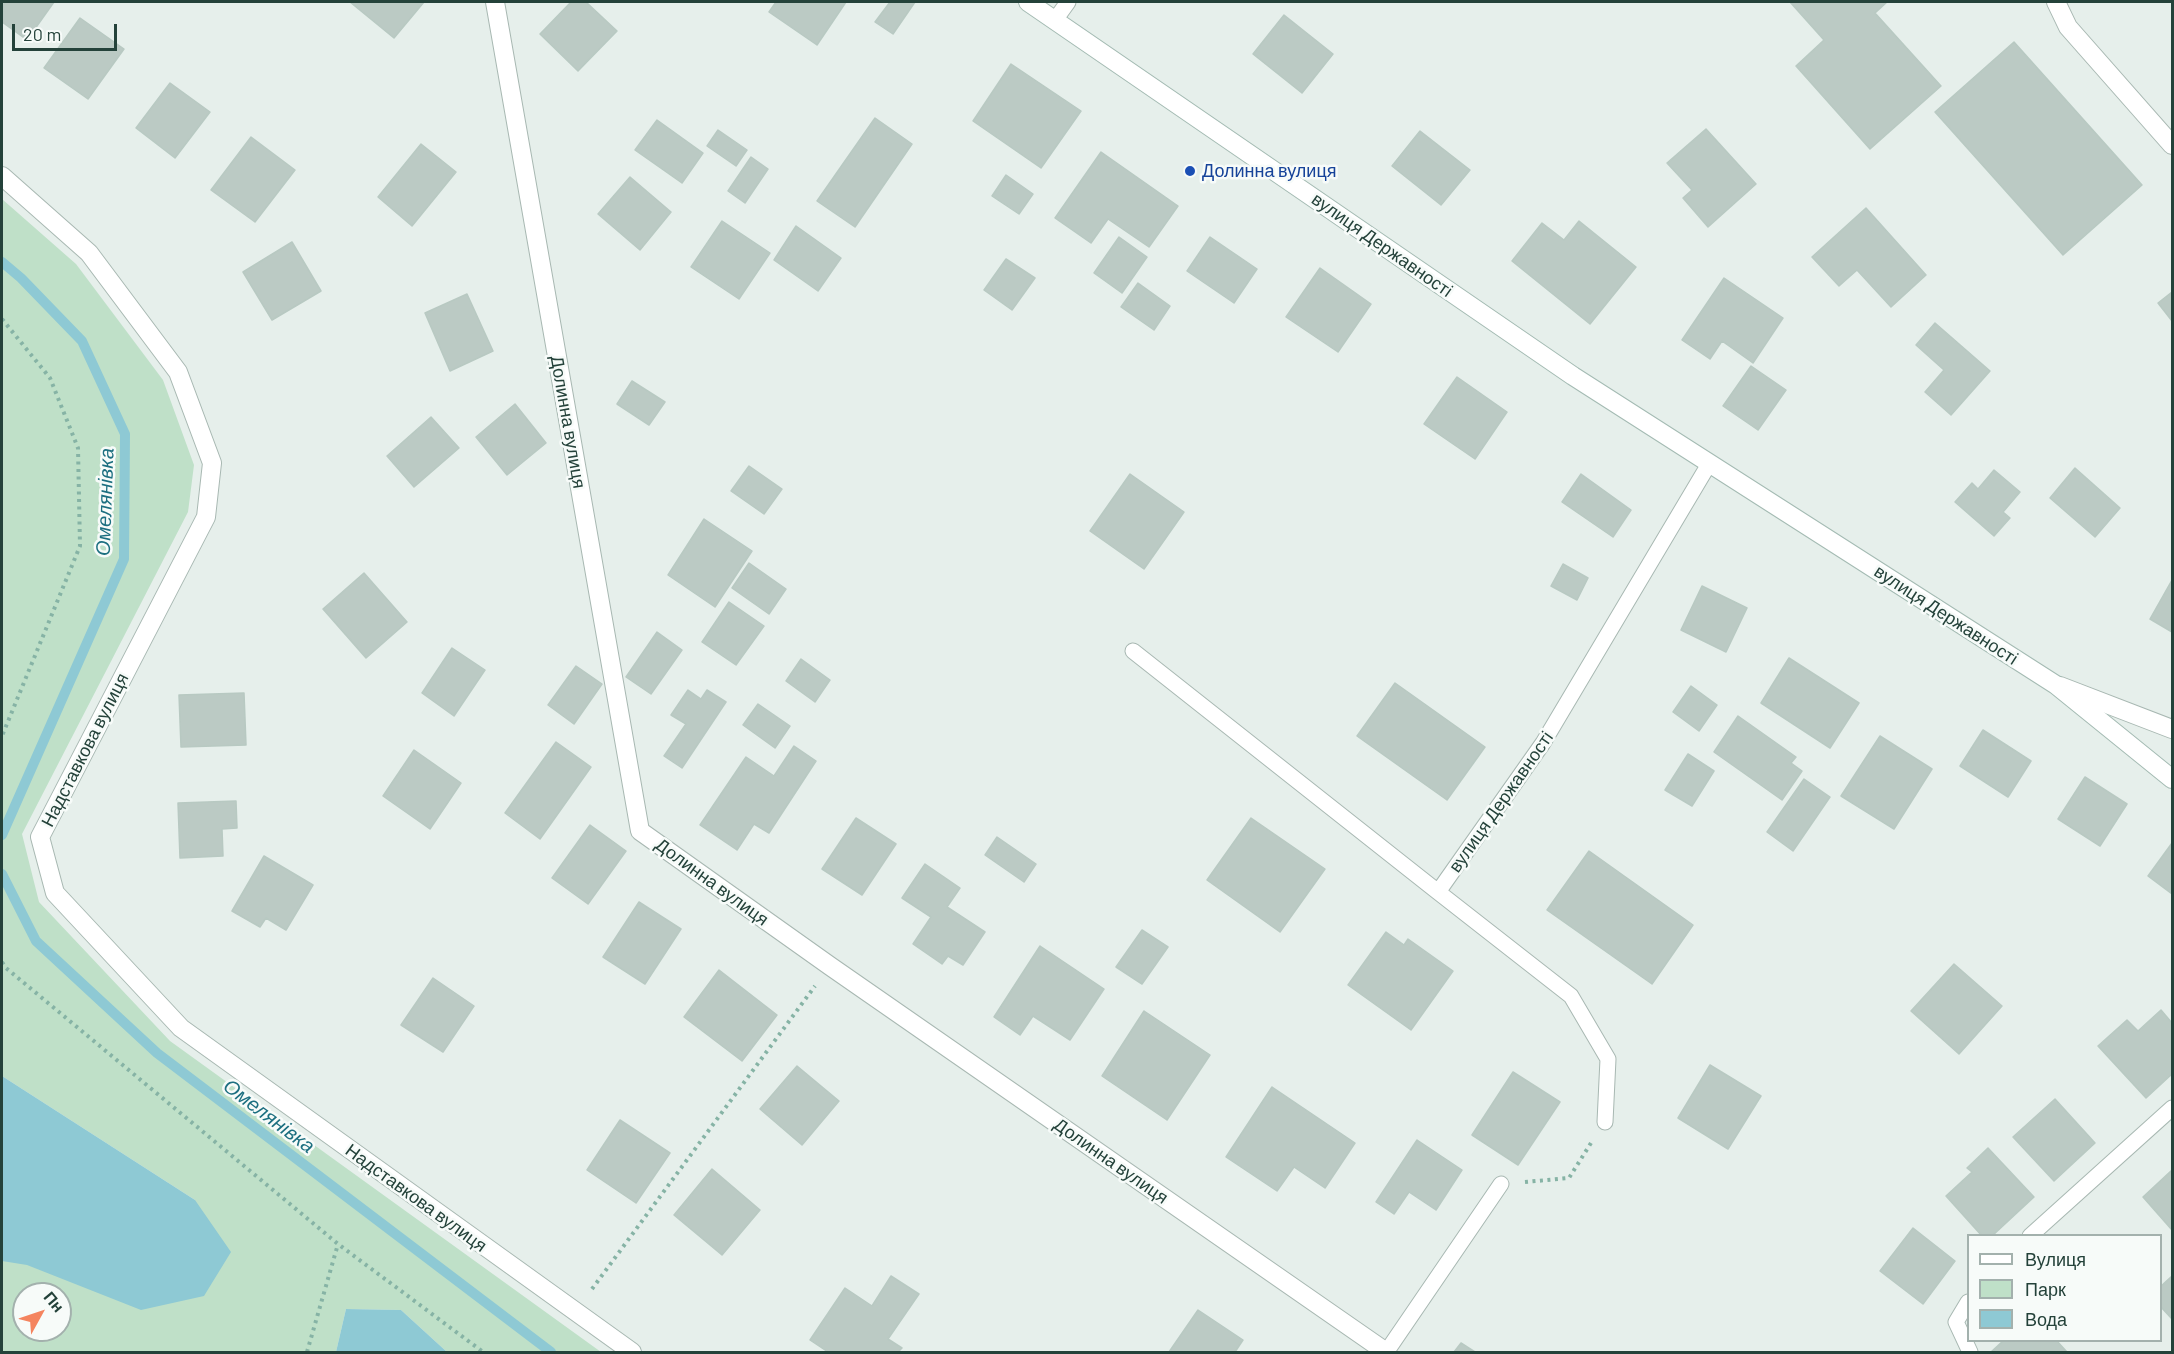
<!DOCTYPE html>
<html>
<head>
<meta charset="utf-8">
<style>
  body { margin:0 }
  #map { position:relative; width:2174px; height:1354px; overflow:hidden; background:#e6efeb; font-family:Barlow,sans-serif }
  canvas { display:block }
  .frame { position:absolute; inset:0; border:3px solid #24423a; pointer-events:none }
  .legend { position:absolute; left:1967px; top:1234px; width:195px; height:108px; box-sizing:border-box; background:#f7fbf9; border:2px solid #a3b1ad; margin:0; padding:8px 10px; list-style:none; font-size:18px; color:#24423a }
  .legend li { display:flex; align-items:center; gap:12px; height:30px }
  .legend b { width:30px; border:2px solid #a3b1ad }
  .north { position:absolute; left:12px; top:1282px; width:60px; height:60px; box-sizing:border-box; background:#f7fbf9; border:2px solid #a3b1ad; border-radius:50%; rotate:50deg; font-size:16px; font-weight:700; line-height:24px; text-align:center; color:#24423a }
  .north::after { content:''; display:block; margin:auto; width:21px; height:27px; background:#f4845f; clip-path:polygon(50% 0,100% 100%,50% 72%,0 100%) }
  .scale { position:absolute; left:12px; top:24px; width:105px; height:27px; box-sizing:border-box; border:3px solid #24423a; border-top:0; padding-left:8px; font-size:18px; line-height:21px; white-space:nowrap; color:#24423a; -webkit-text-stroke:4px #f7fbf9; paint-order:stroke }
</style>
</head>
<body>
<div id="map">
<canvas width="2174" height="1354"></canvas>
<div class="frame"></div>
<ul class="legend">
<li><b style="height:8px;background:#fff"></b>Вулиця</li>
<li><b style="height:16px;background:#bfe0c8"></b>Парк</li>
<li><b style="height:16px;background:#8ec9d4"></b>Вода</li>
</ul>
<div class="north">Пн</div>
<div class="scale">20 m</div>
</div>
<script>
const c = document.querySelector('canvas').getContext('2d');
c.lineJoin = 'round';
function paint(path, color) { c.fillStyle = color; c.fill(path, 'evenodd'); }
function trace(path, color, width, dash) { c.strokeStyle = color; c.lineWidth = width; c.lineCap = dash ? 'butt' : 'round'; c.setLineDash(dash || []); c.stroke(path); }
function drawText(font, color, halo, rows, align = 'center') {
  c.font = font + ' Barlow,sans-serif'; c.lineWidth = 5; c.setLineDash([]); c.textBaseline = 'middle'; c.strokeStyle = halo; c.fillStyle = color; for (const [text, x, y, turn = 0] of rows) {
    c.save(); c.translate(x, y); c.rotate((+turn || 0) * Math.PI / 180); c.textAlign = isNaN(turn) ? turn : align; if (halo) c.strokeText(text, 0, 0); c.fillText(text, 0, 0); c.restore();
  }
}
paint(new Path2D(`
  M2,199l74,65 87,116 31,85 -6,47 -166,322 17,68 131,139 431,311h-154l-46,-42 -55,-1 -10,43h-334v-180l193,28 -193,-124zM24,1294h36v36h-36z`), '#bfe0c8');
paint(new Path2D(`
  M2,1076l193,124 36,52 -27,44 -63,14 -114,-45 -25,-4z
  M346,1309l55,1 46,42h-111z`), '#8ec9d4');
trace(new Path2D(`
  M2,262l19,16 61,63 43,93 -1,125 -122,276
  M2,874l34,67 121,112 394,299`), '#8ec9d4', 10);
const building = new Path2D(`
  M4,2h50l-27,38 -25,-18z
  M350,2h74l-30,36z
  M571,2h15l31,29 -39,40 -38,-37z
  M776,2h70l-29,43 -48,-33z
  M890,2h25l-22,32 -18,-12z
  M1790,2h97l-12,11 66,73 -71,63 -74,-83 28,-26z
  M1284,15l49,39 -31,39 -49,-39z
  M80,18l44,31 -36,50 -44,-31z
  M2014,42l128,143 -79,70 -128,-143z
  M1011,64l70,47 -40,57 -68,-47z
  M170,83l40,29 -35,46 -39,-30z
  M875,118l37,26 -57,83 -38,-26z
  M657,120l46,33 -21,30 -47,-33z
  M1706,129l50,55 -48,43 -25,-29 9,-8 -25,-27z
  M718,130l29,20 -11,16 -29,-20z
  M1420,131l50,39 -29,35 -49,-39z
  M251,137l44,33 -40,52 -44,-32z
  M421,144l35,28 -44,54 -34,-29z
  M1101,152l77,54 -29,41 -41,-28 -17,24 -36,-25z
  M751,157l17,12 -23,34 -17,-12z
  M1006,175l27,19 -14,20 -27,-18z
  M630,177l41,35 -31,38 -42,-36z
  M1866,208l60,67 -35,32 -34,-37 -18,16 -27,-29z
  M722,221l48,32 -31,46 -48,-32z
  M1579,221l57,46 -46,57 -78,-63 30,-38 22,17z
  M796,226l45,32 -23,33 -44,-31z
  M1119,237l28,20 -25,36 -28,-20z
  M1210,237l47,32 -23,34 -47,-32z
  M292,242l29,49 -49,29 -29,-48z
  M1006,259l29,19 -23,32 -28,-20z
  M1320,268l51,36 -33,48 -52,-35z
  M1724,278l59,40 -30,45 -31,-22 -12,18 -28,-19z
  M1138,283l32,23 -16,24 -33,-23z
  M2172,292v29l-14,-18z
  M467,294l26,57 -43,20 -25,-58z
  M1935,323l55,48 -39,44 -26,-23 19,-22 -28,-25z
  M1751,366l35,24 -28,40 -35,-24z
  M1457,377l50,35 -32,47 -51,-35z
  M632,381l33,21 -16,23 -32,-21z
  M515,404l31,39 -39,32 -31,-38z
  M431,417l28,31 -45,39 -27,-31z
  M749,466l33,23 -18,25 -33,-23z
  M2075,468l45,40 -25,29 -45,-39z
  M1994,470l26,22 -17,20 7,6 -16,18 -39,-34 17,-19 6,6z
  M1130,474l54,38 -40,57 -54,-38z
  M1581,474l50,36 -18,27 -51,-35z
  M704,519l48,32 -37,56 -47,-32z
  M749,563l37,26 -17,25 -37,-26z
  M1563,564l25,14 -11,22 -26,-14z
  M364,573l43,49 -41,36 -43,-49z
  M2172,580v52l-22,-13z
  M1702,586l45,22 -21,44 -45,-22z
  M729,602l35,24 -28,39 -34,-23z
  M657,632l25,18 -31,44 -25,-17z
  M452,648l33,22 -31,46 -32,-23z
  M1789,658l70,45 -29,45 -69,-45z
  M801,659l29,21 -15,22 -29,-21z
  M576,666l26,18 -28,40 -26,-19z
  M1395,683l90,64 -38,53 -90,-64z
  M1691,686l26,19 -18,26 -26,-19z
  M688,690l13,9 6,-9 19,12 -44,66 -18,-12 22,-32 -15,-9z
  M244,693l2,52 -65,2 -2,-52z
  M758,704l32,22 -15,22 -32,-23z
  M1738,716l58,41 -5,6 11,8 -20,29 -68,-48z
  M1983,730l48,31 -23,36 -48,-31z
  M1880,736l52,33 -38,60 -53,-33z
  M556,742l35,25 -51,72 -35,-26z
  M794,746l22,15 -47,72 -15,-9 -17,26 -37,-25 46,-68 28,19z
  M414,750l47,33 -31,46 -47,-33z
  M1688,754l26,17 -22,35 -27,-16z
  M2085,777l42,27 -27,42 -42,-27z
  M1804,779l26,18 -37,54 -26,-19z
  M236,801l1,27 -15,1 1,27 -43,2 -2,-55z
  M856,818l40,26 -34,51 -40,-26z
  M1251,818l74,51 -45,63 -73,-52z
  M590,825l36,26 -38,53 -36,-26z
  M997,837l39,27 -12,18 -39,-27z
  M2172,843v51l-24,-18z
  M1589,851l104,74 -41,59 -105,-74z
  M264,856l49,29 -27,45 -20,-12 -6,9 -28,-16z
  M925,864l35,24 -13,19 38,25 -22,33 -15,-9 -6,8 -29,-20 18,-27 -29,-19z
  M639,902l42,27 -36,55 -42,-27z
  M1142,930l26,17 -26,37 -26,-17z
  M1386,932l18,13 4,-6 45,32 -42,59 -63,-45z
  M1040,946l64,43 -34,51 -37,-24 -13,19 -26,-18z
  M1954,964l48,42 -43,48 -48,-43z
  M719,970l58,45 -35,46 -58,-44z
  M433,978l41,28 -31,46 -42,-27z
  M2161,1010l11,13v51l-26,24 -48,-52 29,-26 11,11z
  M1144,1011l66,44 -43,65 -65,-44z
  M1710,1065l51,31 -33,53 -50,-31z
  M797,1066l42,35 -37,44 -42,-36z
  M1513,1072l47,30 -42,63 -46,-30z
  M1272,1087l83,56 -30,45 -31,-21 -17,24 -51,-34z
  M2055,1099l40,44 -41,38 -41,-44z
  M620,1120l50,33 -34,50 -49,-33z
  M1417,1140l45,30 -26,40 -27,-18 -15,22 -18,-12z
  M1988,1148l46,49 -42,39h-10l-36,-40 26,-24 -5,-4z
  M712,1169l48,41 -38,45 -48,-40z
  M2172,1170v60l-29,-33z
  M1913,1228l42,33 -32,43 -43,-33z
  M891,1276l28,18 -31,45 14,9 -4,4h-70l-18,-12 35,-52 27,18z
  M2172,1276v43l-12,-13v-19z
  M1198,1310l45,30 -8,12h-66z
  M2004,1340h52l11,12h-76z
  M1461,1343l14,9h-21z`);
paint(building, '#bbcac4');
trace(building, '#b8c9c2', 1.5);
const lane = new Path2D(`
  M1055,20l13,-18
  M1133,651l305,241 105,-149 166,-279
  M1438,892l133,104 37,63 -3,63
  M2030,1236l142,-128
  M1968,1302l-12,20 14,30
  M1387,1351l114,-167`);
const street = new Path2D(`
  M495,2l145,829 190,135 556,386
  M2056,2l12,25 104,118
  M2,176l87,77 89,119 34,91 -6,54 -166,320 15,56 126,135 451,324
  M2060,686l112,43`);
const secondary = new Path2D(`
  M1028,2l545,374 483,309 116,94`);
trace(lane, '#a8b8b2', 17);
trace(street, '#a8b8b2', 20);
trace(secondary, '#a4bbb3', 20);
trace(new Path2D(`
  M2,319l48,59 28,70 2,98 -78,190
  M2,962l4,6 332,276 145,108
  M1525,1182l44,-4 22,-35
  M592,1289l223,-303
  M307,1352l31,-108`), '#86b3a5', 4, [3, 4.5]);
trace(lane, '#fff', 15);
trace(street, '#fff', 18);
trace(secondary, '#fff', 18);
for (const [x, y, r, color] of [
  [1190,171,6,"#1a4fb4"]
]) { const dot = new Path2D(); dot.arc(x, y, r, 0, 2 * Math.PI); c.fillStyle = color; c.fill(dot); trace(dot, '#f7fbf9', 2); }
drawText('18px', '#164399', '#f7fbf9', [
  ["Долинна вулиця",1202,171]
], 'left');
drawText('18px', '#24423a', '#f7fbf9', [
  ["вулиця Державності",1382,245,35],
  ["Долинна вулиця",568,422,80],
  ["вулиця Державності",1946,615,33],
  ["Надставкова вулиця",85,750,-63],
  ["вулиця Державності",1501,802,-55],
  ["Долинна вулиця",712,882,36],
  ["Долинна вулиця",1111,1161,35],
  ["Надставкова вулиця",416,1198,36]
]);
drawText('italic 20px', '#1c6f80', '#f7fbf9', [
  ["Омелянівка",105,502,-88],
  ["Омелянівка",269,1116,37]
]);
</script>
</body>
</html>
